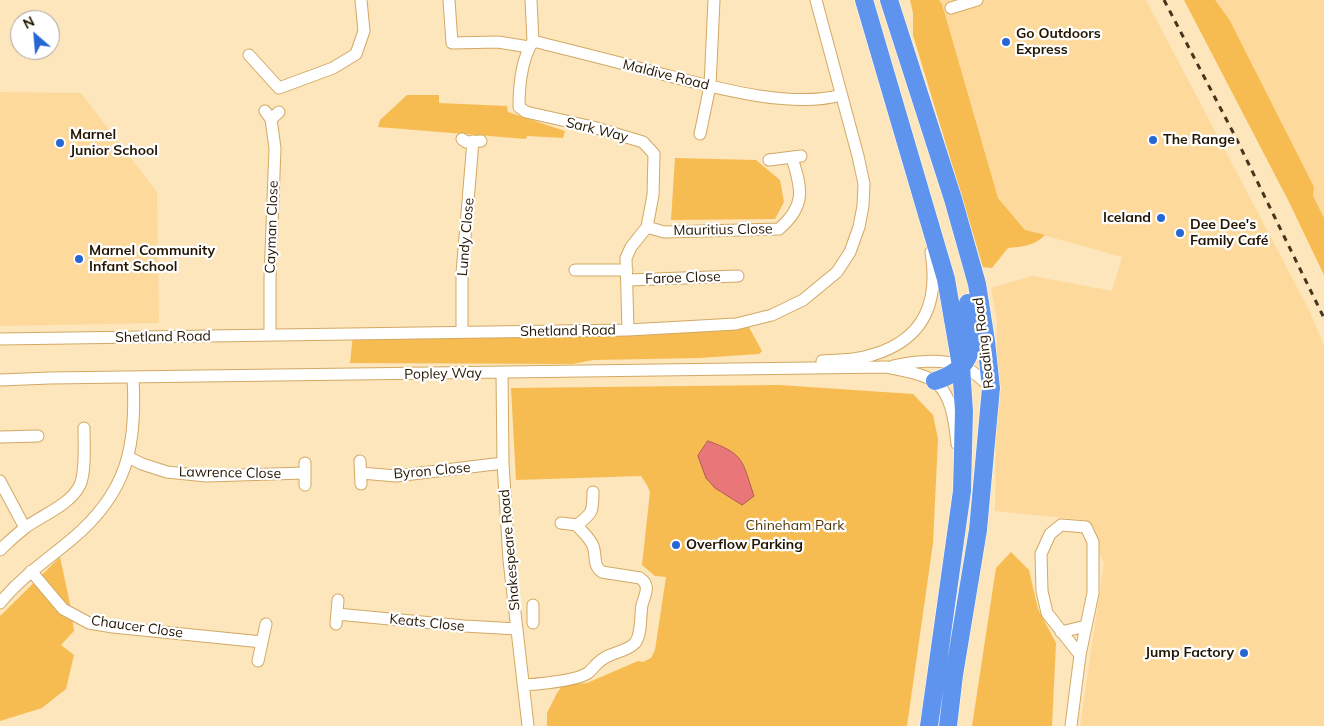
<!DOCTYPE html>
<html>
<head>
<meta charset="utf-8">
<style>
  body { margin:0 }
  #map { position:relative; width:1324px; height:726px; overflow:hidden; background:#fde5bc; font-family:Mulish,sans-serif }
  canvas { display:block }
  .north { position:absolute; left:10px; top:10px; width:50px; height:50px; box-sizing:border-box; background:#fff; border:1px solid #a8a299; border-radius:50%; rotate:333deg; font-size:14px; font-weight:700; line-height:20px; text-align:center; color:#251600 }
  .north::after { content:''; display:block; margin:auto; width:18px; height:22px; background:#2667d3; clip-path:polygon(50% 0,100% 100%,50% 72%,0 100%) }
</style>
</head>
<body>
<div id="map">
<canvas width="1324" height="726"></canvas>
<div class="north">N</div>
</div>
<script>
const c = document.querySelector('canvas').getContext('2d');
c.lineJoin = 'round';
function paint(path, color) { c.fillStyle = color; c.fill(path, 'evenodd'); }
function trace(path, color, width, dash) { c.strokeStyle = color; c.lineWidth = width; c.lineCap = dash ? 'butt' : 'round'; c.setLineDash(dash || []); c.stroke(path); }
function drawText(font, color, halo, rows, align = 'center') {
  c.font = font + ' Mulish,sans-serif'; c.lineWidth = 4.5; c.setLineDash([]); c.textBaseline = 'middle'; c.strokeStyle = halo; c.fillStyle = color; for (const [text, x, y, turn = 0] of rows) {
    c.save(); c.translate(x, y); c.rotate((+turn || 0) * Math.PI / 180); c.textAlign = isNaN(turn) ? turn : align; if (halo) c.strokeText(text, 0, 0); c.fillText(text, 0, 0); c.restore();
  }
}
paint(new Path2D(`
  M939,0h207l162,308 16,37v381h-244l24,-163 -19,-43 -90,-9 2,-189 -6,-34 41,-12 80,15 10,-34 -97,-27 -27,-32 -56,-194z
  M1197,0h127v247z
  M0,92l81,1 76,99 2,131 -159,3z`), '#fed99c');
paint(new Path2D(`
  M910,0h29l3,4 56,194 27,32 20,5c-11,11 -23,12 -37,13l-16,20 -9,-1 -70,-232v-22z
  M1184,0h31l14,19 85,168 -1,9 11,22v57l-36,-75z
  M407,95h32v8l68,3 1,6 57,19 -2,7 -36,-2 -1,3 -148,-12 2,-7z
  M675,158l81,2 24,20 4,22 -9,17 -104,1z
  M746,322l16,29 -3,3 -60,4 -105,2 -22,4 -222,-1 3,-28z
  M779,385l134,9 20,21 5,24 -5,104 -26,183h-360v-13l10,-20 6,-8 24,-2 51,-22 5,1 8,-4 4,-8 11,-73 -11,-1 -13,-11 8,-73 -3,-7 -6,-9 -125,4 -5,-92z
  M1011,552l18,18 9,39 18,34 -4,83h-80l24,-158z
  M60,557l10,47 4,27 -13,14 13,10 -8,34 -24,19 -42,13v-105z`), '#f6bc51');
const water = new Path2D(`
  M708,441c37,13 34,20 46,55l-12,9 -27,-17 -9,-10 -8,-22z`);
paint(water, '#e97779');
trace(water, '#ae5a55', 1);
const minor = new Path2D(`
  M449,0l3,43 46,-1 31,5
  M531,0l2,41
  M951,8l26,-8
  M533,41c-12,19 -14,44 -14,66l7,5 67,15 50,15 11,12 -1,41 -6,32 -16,20 -5,11 2,72
  M533,41c40,10 81,20 121,31 52,13 135,38 187,23
  M249,55l30,33 54,-20 23,-14 8,-23 -3,-31
  M265,111l6,8 8,-7
  M700,134l10,-48 4,-86
  M462,139l4,3 15,-1
  M769,160l32,-4
  M647,227l17,5 115,-3c27,-23 23,-40 13,-71
  M575,270h52
  M628,280l110,-4
  M462,332v-59l11,-132
  M270,335v-57l5,-130 -4,-29
  M0,339l628,-9 108,-6 36,-9 31,-15 34,-28 13,-20 9,-25 4,-21 1,-22 -6,-28 -42,-156
  M822,361c18,-1 36,-1 53,-7 50,-16 64,-53 56,-102
  M893,366c20,-5 47,-7 67,-1 11,4 22,14 31,23
  M502,373l1,90 6,97 19,166
  M0,380l50,-2 837,-11c15,4 32,5 45,13 20,11 23,44 25,64
  M0,437l38,-1
  M128,457l14,7 25,8 39,4 99,-3
  M360,461l1,23
  M361,473l35,3 107,-13
  M0,481l25,47
  M305,485v-22
  M561,523l16,2c16,-12 16,-14 16,-33
  M0,550c8,-8 17,-16 26,-23 17,-12 45,-23 54,-42 6,-14 4,-42 4,-57
  M31,571l32,38 26,14 24,4 149,15
  M0,603c20,-25 47,-43 72,-64 55,-46 65,-92 61,-161
  M533,605v18
  M337,614l127,12 53,3
  M336,624l2,-24
  M1061,632l25,-6
  M258,661l8,-37
  M524,685c14,-1 52,-4 64,-12 7,-6 9,-12 20,-17 8,-4 21,-6 27,-13 7,-9 5,-27 7,-38 3,-11 9,-19 -2,-27l-38,-6c-10,-7 -5,-16 -9,-26 -3,-8 -11,-14 -16,-21
  M1071,726l9,-71 13,-62v-51l-7,-15 -25,-2 -11,9 -9,20 1,37 5,22 33,42`);
const highway = new Path2D(`
  M864,0l82,279 15,87 3,45 -2,80 -33,235
  M889,0l64,199 24,85 9,57 5,47 -13,142 -24,145 -6,51
  M935,381c44,-14 38,-40 33,-78`);
trace(minor, '#d1a964', 13);
trace(highway, '#fff', 19);
trace(minor, '#fff', 11);
trace(highway, '#5e94ed', 18);
trace(new Path2D(`
  M1164,0l71,136 89,182`), '#45351c', 3, [6, 6]);
for (const [x, y, r, color] of [
  [1006,42,5,"#2667d3"],
  [1153,140,5,"#2667d3"],
  [60,143,5,"#2667d3"],
  [1161,218,5,"#2667d3"],
  [1180,233,5,"#2667d3"],
  [79,259,5,"#2667d3"],
  [676,545,5,"#2667d3"],
  [1244,653,5,"#2667d3"]
]) { const dot = new Path2D(); dot.arc(x, y, r, 0, 2 * Math.PI); c.fillStyle = color; c.fill(dot); trace(dot, '#fff', 2); }
drawText('bold 14px', '#251600', '#fff', [
  ["Go Outdoors",1016,34],
  ["Express",1016,50],
  ["Marnel",70,135],
  ["Junior School",70,151],
  ["The Range",1163,140],
  ["Iceland",1151,218,"right"],
  ["Dee Dee's",1190,225],
  ["Family Café",1190,241],
  ["Marnel Community",89,251],
  ["Infant School",89,267],
  ["Overflow Parking",686,545],
  ["Jump Factory",1234,653,"right"]
], 'left');
drawText('14px', '#251600', '#fff', [
  ["Maldive Road",666,75,14],
  ["Sark Way",597,130,14],
  ["Cayman Close",272,227,-88],
  ["Mauritius Close",723,230,-1],
  ["Lundy Close",466,237,-85],
  ["Faroe Close",683,278,-2],
  ["Shetland Road",568,331,-1],
  ["Shetland Road",163,337,-1],
  ["Reading Road",984,343,-97],
  ["Popley Way",443,374,-1],
  ["Byron Close",432,471,-5],
  ["Lawrence Close",230,473,1],
  ["Shakespeare Road",510,550,-95],
  ["Keats Close",427,623,6],
  ["Chaucer Close",137,627,8]
]);
drawText('14px', '#4f3808', '#fff', [
  ["Chineham Park",795,526]
]);
</script>
</body>
</html>
